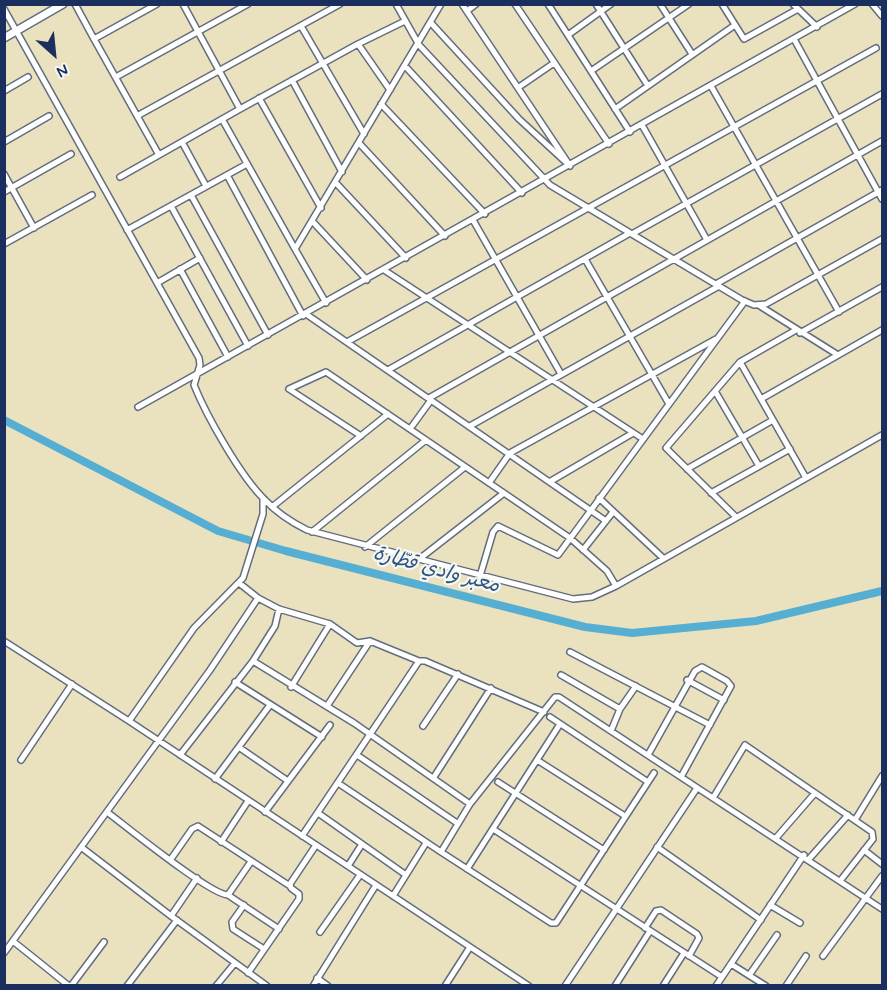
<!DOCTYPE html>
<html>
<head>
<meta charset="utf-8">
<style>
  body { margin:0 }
  #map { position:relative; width:887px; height:990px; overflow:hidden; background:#eae1bf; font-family:Mynerve,sans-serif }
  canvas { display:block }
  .frame { position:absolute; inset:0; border:6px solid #1b2f5e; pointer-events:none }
  .north { position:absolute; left:24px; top:24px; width:60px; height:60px; -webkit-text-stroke:4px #f6f6f2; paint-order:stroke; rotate:153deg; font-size:16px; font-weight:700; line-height:24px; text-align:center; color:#1b2f5e }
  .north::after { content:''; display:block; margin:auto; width:21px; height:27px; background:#1b2f5e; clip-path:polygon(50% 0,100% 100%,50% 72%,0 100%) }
</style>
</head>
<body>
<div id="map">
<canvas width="887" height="990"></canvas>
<div class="frame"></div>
<div class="north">N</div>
</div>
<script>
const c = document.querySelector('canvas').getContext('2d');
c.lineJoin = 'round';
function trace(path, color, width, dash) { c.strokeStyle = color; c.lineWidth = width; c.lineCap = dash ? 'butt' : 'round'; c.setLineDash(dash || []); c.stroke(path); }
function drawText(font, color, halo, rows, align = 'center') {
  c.font = font + ' Mynerve,"Playpen Sans Arabic",sans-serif'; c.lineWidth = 4.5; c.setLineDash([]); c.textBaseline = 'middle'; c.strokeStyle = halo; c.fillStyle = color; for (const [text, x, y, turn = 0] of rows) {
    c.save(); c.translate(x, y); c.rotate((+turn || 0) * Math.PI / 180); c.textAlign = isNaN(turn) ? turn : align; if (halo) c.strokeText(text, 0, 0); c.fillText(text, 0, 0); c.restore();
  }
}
trace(new Path2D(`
  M4,420l214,111 68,20 299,76 47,6 124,-12 126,-30`), '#56afd3', 8);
const minor = new Path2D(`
  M75,4l19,35
  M157,4l-63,35 65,116
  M183,4l57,105 118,-65 32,46
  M396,4l23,41 131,140 192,115 12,5 12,-1 116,-65
  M515,4l94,140
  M548,4l82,128
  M596,4l52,82
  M660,4l32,50
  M722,4l22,35 54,-30
  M793,4l24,23
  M872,4l10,12
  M4,9l195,349 1,7 -6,20c13,32 47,92 71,115 12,13 26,22 42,30l266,69 19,-2 24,-11 266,-151
  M467,11l9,-7
  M431,23l88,96 51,47 -108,-162
  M301,26l63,108
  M568,35l43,-31
  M794,39l88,160
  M358,44l47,-23
  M405,66l117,127
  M591,71l98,-67
  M116,77l132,-73
  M292,80l50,92
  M711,86l128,226
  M519,87l35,-24
  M4,91l24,-14
  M259,98l62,110
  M381,104l104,110
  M615,109l120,-84
  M137,116l203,-112
  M222,119l73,130
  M642,125l65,115
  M4,142l45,-26
  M182,142l24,44
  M359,143l86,93
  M4,174l30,54
  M227,175l76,141
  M120,177l120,-68
  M336,183l70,75
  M4,192l67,-38
  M191,195l77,140
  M171,206l77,140
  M473,220l88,154
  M313,222l54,58
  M127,230l120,-66
  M632,234l250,-140
  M4,244l88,-49
  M585,259l84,145
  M180,269l48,88
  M384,270l259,169
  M157,283l43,-25
  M716,284l166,-94
  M326,303l-31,-54 146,-245
  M760,306l78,49
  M306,314l300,207
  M800,333l82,-46
  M347,342l529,-294
  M740,362l66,116
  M388,370l242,-137
  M715,391l44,75
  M429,398l453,-257
  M761,399l121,-69
  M138,407l717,-403
  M470,426l249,-140
  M410,429l21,-29
  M361,436l-72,-47 37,-17 244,166 37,33 9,15
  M687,469l86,-49
  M551,481l82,-48
  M489,483l21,-30 206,-114
  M711,493l79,-44
  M599,498l64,60
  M263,499v15l-20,64 -49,50 -65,93 400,265
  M272,507l116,-93
  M736,517l-70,-69 74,-86 56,-32
  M312,532l114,-92
  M365,547l100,-80
  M583,550l30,-38
  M418,560l86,-67
  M480,576l13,-44 5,-6 60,29 187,-254
  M239,583l19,15 21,11 51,15 27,19 13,-2 49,20
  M4,641l125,80
  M570,652l140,73
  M253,661l101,62 116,81
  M561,675l59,34
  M687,680l37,20
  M235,682l87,55
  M291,687l39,-63
  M327,706l43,-65
  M550,717l98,65
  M423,726l35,-52
  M611,731l9,-22 16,-23
  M240,748l48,33
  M180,755l73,-94 22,-35 4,-17
  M357,755l100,68
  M648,755l47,-84 7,-4 25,14 4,5 -50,91
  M21,760l51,-76
  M537,760l88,56
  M434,777l57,-89
  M215,779l55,-74
  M498,782l106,68
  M338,783l103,69 29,-48 85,-107h4l323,212
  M713,798l32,-53 127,87 1,7 -33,42
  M107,812c20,15 102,82 121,83l51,34
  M265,812l65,-87
  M318,813l88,62
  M855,820l27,-44
  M493,829l229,148
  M302,836l117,-175h6l119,51
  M776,838l39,-45
  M221,842l27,-41
  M81,847l90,69 26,-38
  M657,847l104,73
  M864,850l18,14
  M441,852l110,71h5l98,-150
  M171,859l21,-30 6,-3 92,60
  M809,859l39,-44
  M348,866l14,-22
  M467,869l93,-145
  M228,895l22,-32
  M393,896l33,-53
  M244,905l-12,17 1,7 31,20
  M770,905l30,18
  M171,916l96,70
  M645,928l11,-17 5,-1 36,24 2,4 -10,18
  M320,932l40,-57
  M14,942l55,44
  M4,953l206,-283 48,-72
  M823,956l59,-80
  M731,964l35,22
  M248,973l51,-74v-5l-8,-6 -1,-4 26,-39
  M750,974l27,-39
  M317,978l11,8
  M71,986l33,-44
  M127,986l50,-66
  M216,986l19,-23
  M313,986l63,-101
  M445,986l25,-39
  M565,986l132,-198
  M615,986l35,-55
  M663,986l21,-33
  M716,986l88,-131
  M786,986l20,-30`);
const tertiary = new Path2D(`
  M4,38l59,-34`);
trace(minor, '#636d80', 8);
trace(tertiary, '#636d80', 10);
trace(minor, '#fff', 5);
trace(tertiary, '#fff', 7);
drawText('italic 20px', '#2d5581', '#f6f6f2', [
  ["معبر وادي قطّارة",436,571,15]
]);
</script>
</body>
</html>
